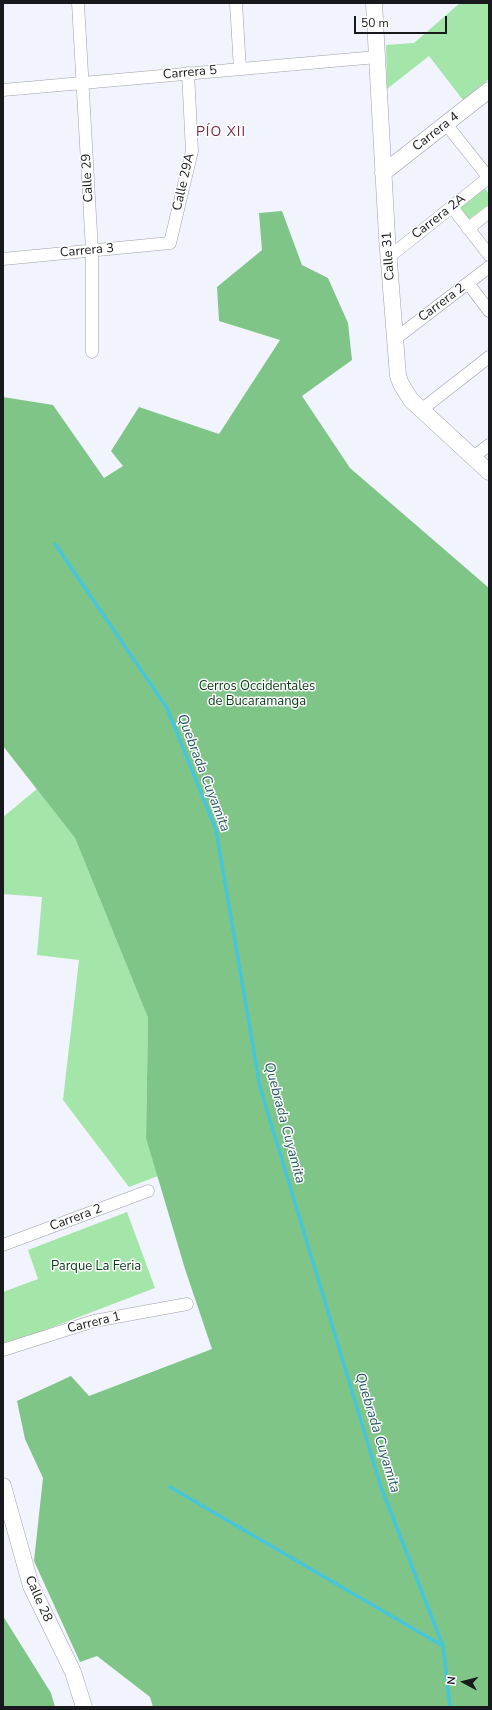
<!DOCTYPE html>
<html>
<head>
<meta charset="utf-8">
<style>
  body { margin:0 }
  #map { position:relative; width:492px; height:1710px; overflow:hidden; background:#f1f3fd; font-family:"Nunito Sans",sans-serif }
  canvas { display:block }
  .frame { position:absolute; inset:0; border:4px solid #18191c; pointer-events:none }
  .north { position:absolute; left:444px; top:1662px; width:40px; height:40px; -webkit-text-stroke:3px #fff; paint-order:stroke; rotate:277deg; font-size:11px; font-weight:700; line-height:16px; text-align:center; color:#18191c }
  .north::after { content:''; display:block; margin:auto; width:14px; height:18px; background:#18191c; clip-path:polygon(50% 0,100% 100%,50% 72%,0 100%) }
  .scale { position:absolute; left:354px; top:16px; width:93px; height:18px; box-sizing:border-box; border:2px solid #18191c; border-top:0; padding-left:5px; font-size:12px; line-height:14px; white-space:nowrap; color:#18191c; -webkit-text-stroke:3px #fff; paint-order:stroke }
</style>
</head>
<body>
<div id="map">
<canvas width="492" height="1710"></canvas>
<div class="frame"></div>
<div class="north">N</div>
<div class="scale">50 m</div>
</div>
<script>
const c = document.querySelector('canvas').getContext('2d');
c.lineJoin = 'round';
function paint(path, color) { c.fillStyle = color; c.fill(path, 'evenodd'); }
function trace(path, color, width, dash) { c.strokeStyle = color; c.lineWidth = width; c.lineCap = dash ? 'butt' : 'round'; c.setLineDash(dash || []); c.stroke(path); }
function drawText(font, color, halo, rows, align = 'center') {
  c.font = font + ' "Nunito Sans",sans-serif'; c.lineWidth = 3; c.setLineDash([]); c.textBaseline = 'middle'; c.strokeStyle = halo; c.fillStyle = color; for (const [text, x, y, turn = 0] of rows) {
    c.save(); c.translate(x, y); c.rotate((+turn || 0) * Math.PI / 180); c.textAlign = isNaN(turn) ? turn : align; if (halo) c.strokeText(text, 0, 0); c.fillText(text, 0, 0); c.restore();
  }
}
paint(new Path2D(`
  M460,3h28l1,76 -26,21 -34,-44 -42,33 -1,-44 28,-2z
  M485,188l4,6v10l-21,16 -9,-12z
  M37,789l38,49 73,180 -2,119 12,39 -29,11 -66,-87 16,-140 -42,-5 5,-58 -39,-3v-77z
  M127,1212l28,76 -152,58v-54l35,-13 -10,-29z`), '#a4e5aa');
paint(new Path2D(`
  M282,211l20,54 26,13 20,45 4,37 -50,36 48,72 139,120v1119h-336l-3,-10 -53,-41 -17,6 -46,-101 9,-83 -18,-39 -8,-38 54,-25 18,20 123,-47 -27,-80 -39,-131 2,-120 -73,-180 -72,-92v-349l50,8 51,73 19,-12 -12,-15 28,-44 80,27 61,-94 -61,-19 -2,-34 45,-37 -3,-37z
  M3,1616l48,77 4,14h-52z`), '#80c588');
trace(new Path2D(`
  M55,544l112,164 49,122 44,257 121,400 62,159 7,61
  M170,1487l273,159`), '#47c5d9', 3.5);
const street = new Path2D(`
  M78,3l14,248v101
  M236,3l4,66
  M3,90l374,-33
  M446,124l43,54
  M452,207l37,48
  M468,229l21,-17
  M389,257l99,-79
  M3,259l167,-16 22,-92 -4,-78
  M468,283l21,28
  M395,339l94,-72
  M421,410l68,-53
  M473,457l16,-12
  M3,1245l145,-54
  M3,1350l91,-29 93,-17`);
const secondary = new Path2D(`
  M374,3l13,234 11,139 3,8 10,16 78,72
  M383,173l106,-83
  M3,1486l28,100 42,86 11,35`);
trace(street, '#9e9fa8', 13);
trace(secondary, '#9e9fa8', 17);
trace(street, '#fff', 12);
trace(secondary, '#fff', 16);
drawText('13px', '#18191c', '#fff', [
  ["Carrera 5",190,73,-5],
  ["Carrera 4",436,132,-38],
  ["Calle 29",88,178,-93],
  ["Calle 29A",184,182,-77],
  ["Carrera 2A",439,217,-38],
  ["Carrera 3",87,251,-5],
  ["Calle 31",389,256,-94],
  ["Carrera 2",442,303,-37],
  ["Carrera 2",76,1218,-20],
  ["Carrera 1",94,1323,-14],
  ["Calle 28",38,1599,66]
]);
drawText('13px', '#063b13', '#fff', [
  ["Cerros Occidentales",257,687],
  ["de Bucaramanga",257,702],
  ["Parque La Feria",96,1267]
]);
c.letterSpacing = '1px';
drawText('14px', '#702a3c', '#fff', [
  ["PÍO XII",221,133]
]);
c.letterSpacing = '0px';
drawText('italic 14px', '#235860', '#fff', [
  ["Quebrada Cuyamita",203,773,69],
  ["Quebrada Cuyamita",284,1123,75],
  ["Quebrada Cuyamita",377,1433,73]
]);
</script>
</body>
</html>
